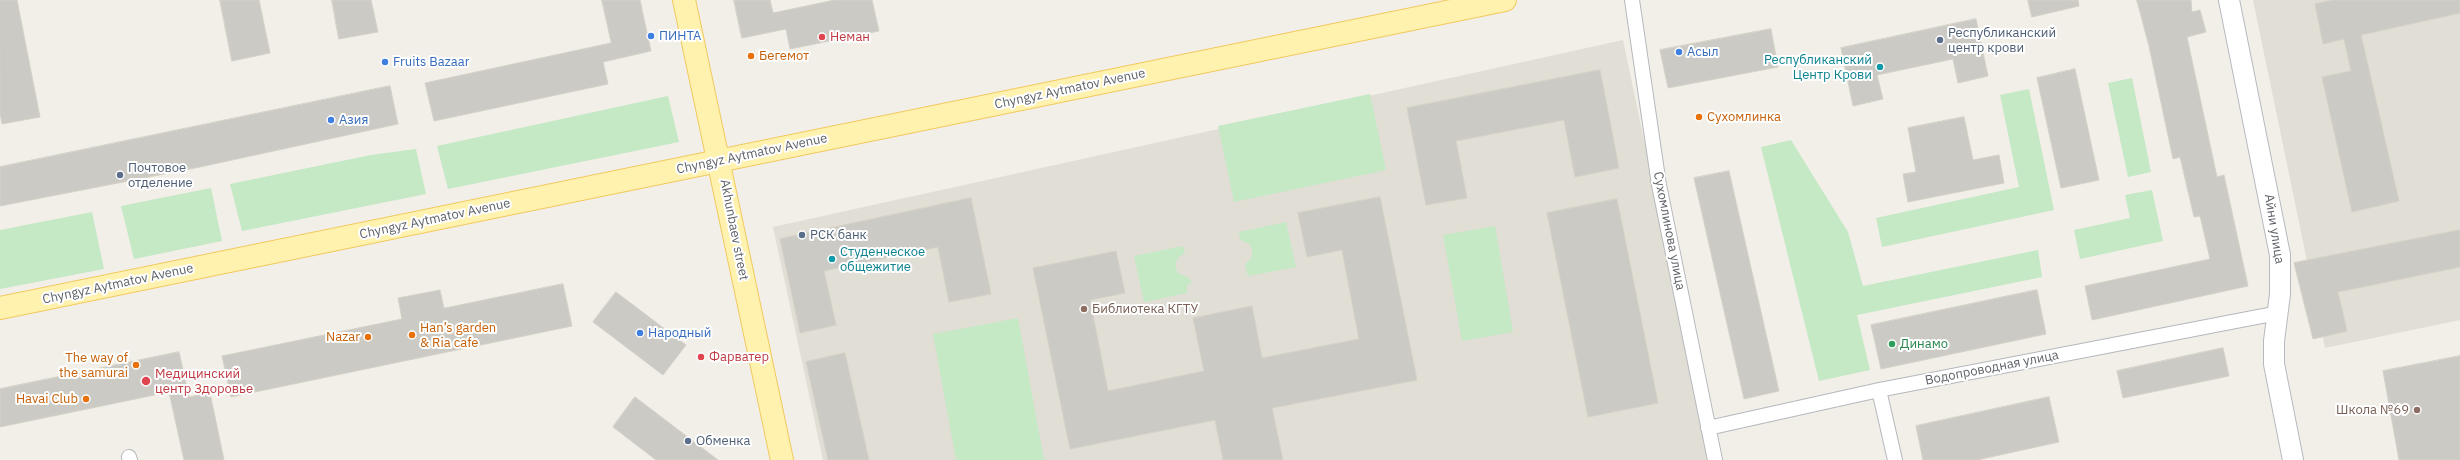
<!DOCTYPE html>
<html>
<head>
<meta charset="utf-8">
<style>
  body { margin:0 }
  canvas { display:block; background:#f1efe8 }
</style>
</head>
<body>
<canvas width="2460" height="460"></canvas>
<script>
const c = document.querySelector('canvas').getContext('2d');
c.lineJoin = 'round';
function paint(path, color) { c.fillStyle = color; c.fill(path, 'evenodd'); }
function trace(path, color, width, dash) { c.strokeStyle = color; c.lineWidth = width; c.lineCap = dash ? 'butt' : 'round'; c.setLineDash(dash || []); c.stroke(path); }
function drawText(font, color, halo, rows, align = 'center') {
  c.font = font + ' "IBM Plex Sans",sans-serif'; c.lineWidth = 4; c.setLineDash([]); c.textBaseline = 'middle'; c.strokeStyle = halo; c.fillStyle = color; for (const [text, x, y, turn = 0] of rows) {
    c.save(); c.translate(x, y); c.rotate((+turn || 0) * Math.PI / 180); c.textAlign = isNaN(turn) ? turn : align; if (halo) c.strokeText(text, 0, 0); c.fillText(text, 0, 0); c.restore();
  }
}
paint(new Path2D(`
  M2253,0h207v320l-135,28z
  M1623,40l88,420h-888l-50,-233z`), '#e1ded6');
paint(new Path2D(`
  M2132,78l19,94 -23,5 -20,-94z
  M2029,89l25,121 -172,37 -6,-29 143,-31 -19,-92z
  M1370,94l16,76 -152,32 -16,-76z
  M668,96l11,46 -231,47 -11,-43z
  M1791,140l57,92 15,54 175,-36 4,27 -185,38 13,55 -51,11 -58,-234z
  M416,149l10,45 -184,37 -12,-47 141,-29z
  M211,188l11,53 -88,18 -13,-53z
  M2152,190l11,51 -83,18 -6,-29 56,-12 -5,-23z
  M92,212l12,57 -104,20v-59z
  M1286,222l10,45 -48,9 -3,-12c8,-5 10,-13 3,-21l-8,-3 -1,-8z
  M1495,226l18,106 -51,9 -19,-106z
  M1183,246l2,7c-9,4 -12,12 -7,20l11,5 3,5 -5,2v8l-43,9 -10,-46z
  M1018,318l26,142h-88l-23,-126z`), '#c5e8c5');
const building = new Path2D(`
  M0,0h17l23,117 -38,7 -2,-11z
  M220,0h39l11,53 -38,8z
  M332,0h39l7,32 -39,7z
  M602,0h38l11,51 -48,11 5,22 -174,37 -9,-38 186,-40z
  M734,0h36l3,13 62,-13h37l7,31 -89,18 -4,-20 -44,9z
  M2028,0h50l1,6 -47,11z
  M2137,0h54l1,12 8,-2 6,22 -19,5 30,140 7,-2 24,111 -156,34 -7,-34 125,-27 -10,-43 -6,1 -14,-60 -7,2 -24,-113z
  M2334,0h126v13l-99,22 38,166 -47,11 -30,-135 29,-6 -7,-32 -21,5 -8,-40z
  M1976,19l12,57 -30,7 -5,-24 -76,16 6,24 -30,7 -12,-58z
  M1771,29l7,38 -110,21 -8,-38z
  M2075,69l24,111 -38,8 -24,-110z
  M1600,70l19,98 -44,9 -11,-57 -108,21 11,57 -41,7 -19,-97z
  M390,86l8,38 -198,43 -200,39v-39z
  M1964,117l9,43 26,-5 5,28 -96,19 -5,-28 13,-2 -8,-44z
  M1729,171l50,220 -35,8 -50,-221z
  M1380,197l37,183 -145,28 11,52h-60l-8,-40 -145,29 -37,-181 83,-17 9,42 -35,7 18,91 96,-20 -11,-53 59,-12 10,52 97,-19 -17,-89 -35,7 -9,-44z
  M971,198l20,96 -42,8 -11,-55 -114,24 12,54 -36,8 -20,-94z
  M1617,199l41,204 -70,14 -41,-204z
  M2460,230v37l-122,25 9,39 -34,8 -19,-76z
  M563,284l9,42 -341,71 -9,-41 180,-37 -4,-21 42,-8 4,18z
  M2037,290l9,44 -165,35 -10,-44z
  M616,292l70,53 -23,30 -70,-53z
  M2223,348l6,28 -106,22 -6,-27z
  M179,352l10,45 21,-4 14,67h-40l-15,-68 -169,35v-38z
  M845,353l24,107h-41l-22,-98z
  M2460,356v104h-61l-16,-89z
  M635,397l83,63h-62l-43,-33z
  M2049,397l10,45 -82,18h-54l-7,-34z`);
paint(building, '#cccac5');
trace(building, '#d6d1c6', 1);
const street = new Path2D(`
  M1632,0l27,185 56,275
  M1879,390l16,70
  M1708,428l171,-38 399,-77
  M129,457l1,3`);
const secondary = new Path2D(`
  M2229,0l51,255v39l-6,47v23l19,96`);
const primary = new Path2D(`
  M684,0l98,460
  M0,308l1505,-308`);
trace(street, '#b5b8bc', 16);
trace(secondary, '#b6babf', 22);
trace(primary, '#f2c960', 24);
trace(street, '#fff', 14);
trace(secondary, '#fff', 20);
trace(primary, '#fff2af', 22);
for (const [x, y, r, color] of [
  [651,36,4,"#3f7fe0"],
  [822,37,4,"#e0444e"],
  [1940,40,4,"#5c6f8a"],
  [1679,52,4,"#3f7fe0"],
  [751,56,4,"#e8710a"],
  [385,62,4,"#3f7fe0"],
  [1880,67,4,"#0f9aa8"],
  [1699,117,4,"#e8710a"],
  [331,120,4,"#3f7fe0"],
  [120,175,4,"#5c6f8a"],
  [802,235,4,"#5c6f8a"],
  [832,259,4,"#0f9aa8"],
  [1084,309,4,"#8d6e63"],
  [640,333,4,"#3f7fe0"],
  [412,335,4,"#e8710a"],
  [368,337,4,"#e8710a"],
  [1892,344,4,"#2e9e5b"],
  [701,357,4,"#e0444e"],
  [136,365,4,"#e8710a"],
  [146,381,5,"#e0444e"],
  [86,399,4,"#e8710a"],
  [2417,410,4,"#8d6e63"],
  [688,441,4,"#5c6f8a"]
]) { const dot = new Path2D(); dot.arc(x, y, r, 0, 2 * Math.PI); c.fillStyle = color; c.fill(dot); trace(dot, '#fff', 1.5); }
drawText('13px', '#4e5e75', '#fff', [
  ["Республиканский",1948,33],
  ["центр крови",1948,48],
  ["Почтовое",128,168],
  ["отделение",128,183],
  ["РСК банк",810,235],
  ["Обменка",696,441]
], 'left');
drawText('13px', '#366cbe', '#fff', [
  ["ПИНТА",659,36],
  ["Асыл",1687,52],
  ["Fruits Bazaar",393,62],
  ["Азия",339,120],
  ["Народный",648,333]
], 'left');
drawText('13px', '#be3a42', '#fff', [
  ["Неман",830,37],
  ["Фарватер",709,357],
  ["Медицинский",155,374],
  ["центр Здоровье",155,389]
], 'left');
drawText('13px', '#c56008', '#fff', [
  ["Бегемот",759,56],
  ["Сухомлинка",1707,117],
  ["Han’s garden",420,328],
  ["& Ria cafe",420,343],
  ["Nazar",360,337,"right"],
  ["The way of",128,358,"right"],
  ["the samurai",128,373,"right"],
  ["Havai Club",78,399,"right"]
], 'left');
drawText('13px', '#0d838f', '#fff', [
  ["Республиканский",1872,60],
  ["Центр Крови",1872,75],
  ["Студенческое",840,252,"left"],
  ["общежитие",840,267,"left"]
], 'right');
drawText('13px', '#5f6368', '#fff', [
  ["Chyngyz Aytmatov Avenue",1070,89,-12],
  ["Chyngyz Aytmatov Avenue",752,154,-12],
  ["Chyngyz Aytmatov Avenue",435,219,-12],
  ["Айни улица",2274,229,81],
  ["Akhunbaev street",734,230,79],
  ["Сухомлинова улица",1669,231,79],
  ["Chyngyz Aytmatov Avenue",118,284,-12],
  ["Водопроводная улица",1992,368,-11]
]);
drawText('13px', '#785e54', '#fff', [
  ["Библиотека КГТУ",1092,309],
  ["Школа №69",2409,410,"right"]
], 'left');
drawText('13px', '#27864d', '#fff', [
  ["Динамо",1900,344]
], 'left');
</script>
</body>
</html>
